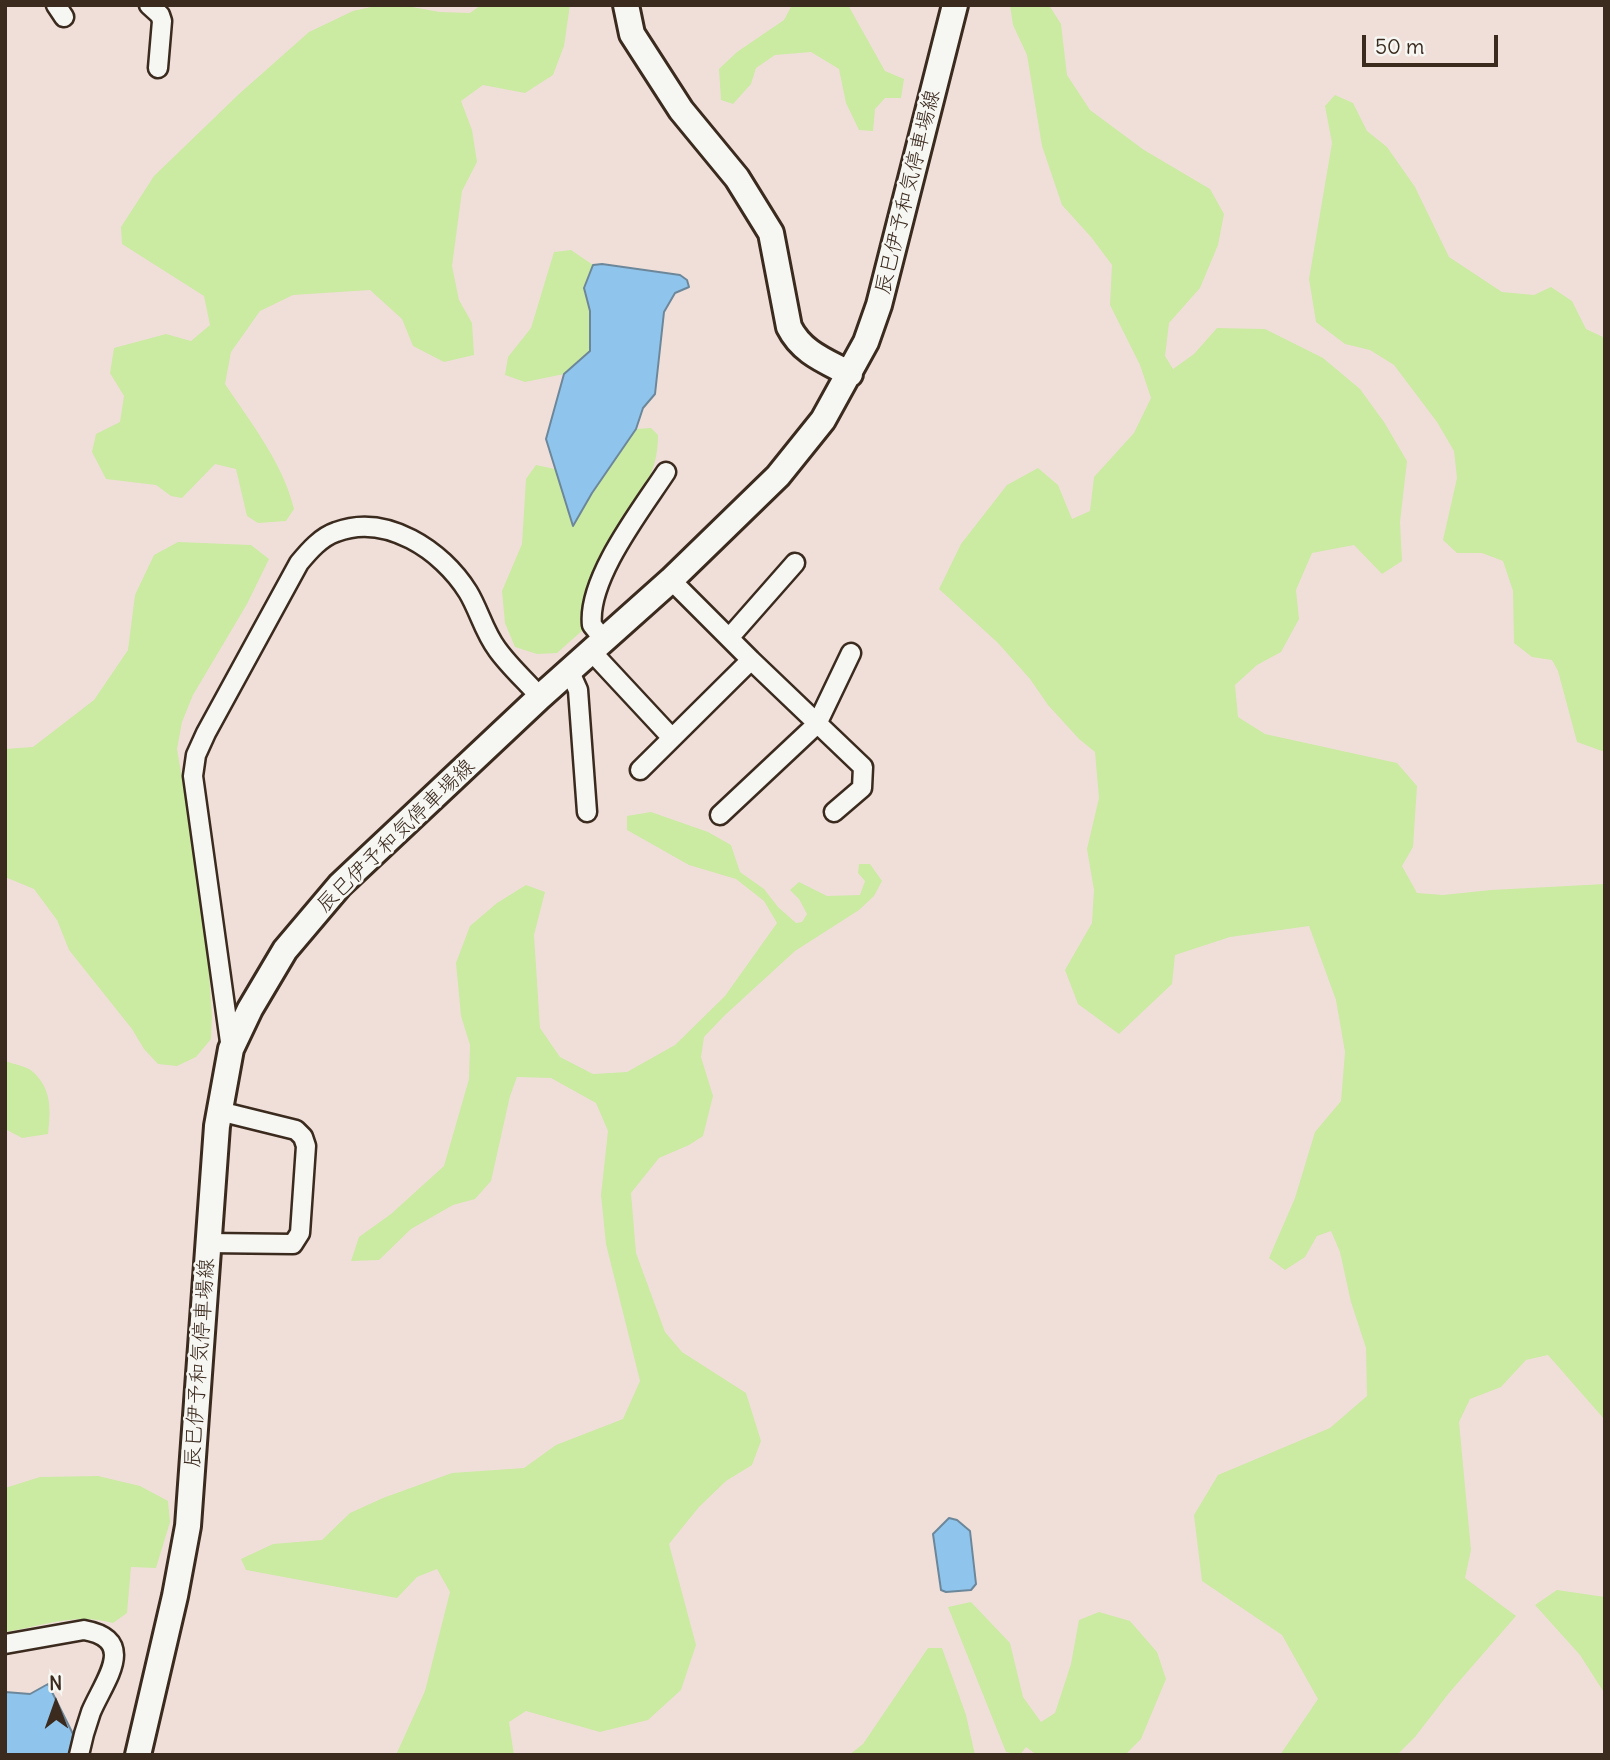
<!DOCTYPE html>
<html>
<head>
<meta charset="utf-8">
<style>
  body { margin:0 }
  #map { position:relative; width:1610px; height:1760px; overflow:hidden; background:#f0dfd9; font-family:Delius,sans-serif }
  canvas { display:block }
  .frame { position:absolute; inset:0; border:7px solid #3b2a1e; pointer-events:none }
  .north { position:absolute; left:21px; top:1669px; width:70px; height:70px; -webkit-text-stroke:5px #f6f6f2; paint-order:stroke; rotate:359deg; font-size:19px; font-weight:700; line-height:28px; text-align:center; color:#3b2a1e }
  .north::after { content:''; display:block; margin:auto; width:24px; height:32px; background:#3b2a1e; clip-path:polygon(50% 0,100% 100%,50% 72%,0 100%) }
  .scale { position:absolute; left:1362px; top:35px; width:136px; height:32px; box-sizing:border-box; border:4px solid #3b2a1e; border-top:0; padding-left:9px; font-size:21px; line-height:24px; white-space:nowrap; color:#3b2a1e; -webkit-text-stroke:5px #f6f6f2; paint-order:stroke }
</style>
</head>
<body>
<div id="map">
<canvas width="1610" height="1760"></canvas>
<div class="frame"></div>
<div class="north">N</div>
<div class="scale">50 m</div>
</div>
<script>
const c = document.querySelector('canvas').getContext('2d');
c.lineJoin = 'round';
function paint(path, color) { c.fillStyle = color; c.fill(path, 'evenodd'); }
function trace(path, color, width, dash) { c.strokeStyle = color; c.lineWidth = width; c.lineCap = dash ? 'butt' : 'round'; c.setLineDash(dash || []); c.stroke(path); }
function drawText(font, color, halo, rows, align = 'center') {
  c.font = font + ' Delius,"Klee One",sans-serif'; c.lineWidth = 5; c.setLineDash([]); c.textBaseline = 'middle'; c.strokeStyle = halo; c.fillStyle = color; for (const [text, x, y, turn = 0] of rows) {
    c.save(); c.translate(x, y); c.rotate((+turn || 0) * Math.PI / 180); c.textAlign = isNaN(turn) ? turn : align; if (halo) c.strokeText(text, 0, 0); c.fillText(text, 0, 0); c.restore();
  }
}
paint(new Path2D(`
  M380,5h21l39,7 30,1 11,-8h89l-6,41 -11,29 -28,18 -42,-8 -22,16 11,29 5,32 -15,29 -10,75 7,34 13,23 2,32 -30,7 -31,-16 -11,-27 -32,-29 -77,5 -33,16 -29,41 -6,32c26,39 58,79 69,125l-8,12 -28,2 -11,-7 -11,-47 -21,-5 -33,34 -11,-2 -15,-11 -50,-6 -14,-27 4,-18 24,-12 4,-26 -14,-23 4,-25 52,-14 25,7 19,-16 -6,-29 -82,-52 -1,-17 33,-51 85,-82 70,-62 44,-21z
  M792,5h56l37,66 19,8 -3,19h-16l-10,11 -2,22 -14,-1 -13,-27 -7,-34 -28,-17 -36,3 -19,13 -5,16 -18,20 -12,-4 -2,-31 18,-17 47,-32z
  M1010,5h39l12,19 6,51 23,35 54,40 66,39 14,25 -6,31 -18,43 -31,35 -4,33 8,13 21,-15 23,-26 48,1 58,29 37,31 24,33 23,39 -7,61 2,39 -20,13 -28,-29 -42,8 -16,37 3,29 -18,33 -24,13 -22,20 3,32 27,17 132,29 20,23 -4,61 -11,19 15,27 26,2 48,-5 114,-6v536l-57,-65 -22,5 -25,27 -31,12 -11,23 12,128 -6,28 51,38 -67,77 -34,44 -18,18h-117l38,-56 -36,-64 -80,-54 -8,-66 24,-40 112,-47 37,-32 -1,-48 -15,-46 -11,-50 -9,-21 -14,5 -12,21 -20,13 -16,-12 26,-60 20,-66 26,-31 4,-49 -9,-52 -27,-74 -79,11 -55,18 -3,29 -53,50 -41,-30 -13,-34 27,-47 2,-33 -7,-41 12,-51 -4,-46 -16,-13 -31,-34 -18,-26 -32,-36 -59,-54 22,-45 46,-59 31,-17 20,17 14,34 18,-8 4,-34 40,-44 17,-35 -11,-33 -30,-60 2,-40 -21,-28 -29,-32 -20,-59 -15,-91 -14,-30z
  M1335,95l18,8 14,28 20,16 28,40 34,70 53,35 32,3 17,-8 21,14 14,28 19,9v412l-3,1 -25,-9 -19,-71 -6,-11 -20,-3 -18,-14 -1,-52 -10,-30 -21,-8h-25l-14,-13 14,-62 -3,-27 -17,-29 -43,-57 -24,-15 -25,-6 -29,-22 -7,-43 23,-136 -7,-37z
  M571,250l22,15 -9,23 6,23v41l-26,22 -39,8 -20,-7 3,-18 23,-29 23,-76z
  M651,428l7,7c0,42 -19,58 -40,92 -19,33 -33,64 -34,102l-27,24 -20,1 -22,-7 -10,-24 -3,-32 20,-47 4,-65 10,-14 19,4 19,56 18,-32 44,-64z
  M178,542l73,3 18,14 -22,45 -54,91 -11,27 -5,27 28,167 7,100 -1,23 -15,18 -19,9 -19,-2 -14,-15 -12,-20 -63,-79 -12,-30 -23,-31 -29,-12v-128l28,-2 61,-47 34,-50 7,-55 19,-40z
  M651,812l57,20 23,13 9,27 24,17 14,18 18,16 6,-1 5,-8 -8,-15 -9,-9 9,-8 28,14 33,-1 5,-14 -7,-8 1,-9h11l12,17 -8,15 -15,14 -64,41 -71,65 -20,21 -3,20 12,39 -10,40 -14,9 -30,13 -28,35 5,60 29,79 17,20 64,41 15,48 -9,24 -26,16 -27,26 -30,37 27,101 -15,45 -33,30 -48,12 -74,-21 -17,11 5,33h-118l29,-64 25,-99 -13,-23 -20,8 -20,21 -151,-28 -5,-11 32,-15 49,-4 28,-27 33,-15 69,-25 72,-5 32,-23 67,-26 17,-38 -34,-137 -5,-49 7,-64 -12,-28 -45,-25 -34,-1 -7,19 -19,85 -16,18 -22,6 -42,24 -32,31 -28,1 8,-24 32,-23 53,-48 25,-87 1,-34 -9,-29 -5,-53 14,-37 27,-23 29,-18 19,7 -11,43 6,93 20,29 33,17 34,-2 48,-27 50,-49 52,-73 -13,-22 -28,-22 -47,-14 -62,-35v-14z
  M5,1061c8,3 21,5 27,10 20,17 19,40 16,63l-26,4 -17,-9z
  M98,1476l42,10 28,15 2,21 -14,46 -25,-1 -4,46 -14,10c-38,-11 -70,3 -108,9v-144l35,-11z
  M1557,1590l48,7v97l-25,-39 -45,-50z
  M971,1602l39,41 13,54 18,25 14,-9 16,-49 8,-44 20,-8 31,9 27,31 9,27 -25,60 -16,16h-88l-11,-8 -6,8 -14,-3 -58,-145z
  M928,1648h14l24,67 9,40h-126l14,-11z`), '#cbeaa2');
const water = new Path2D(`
  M602,264l78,11 7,5 2,7 -14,6 -11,19 -9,82 -12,14 -7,21 -44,64 -19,33 -27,-87 18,-65 26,-23v-40l-6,-23 9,-23z
  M949,1518l8,2 13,11 6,53 -5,6 -25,2 -5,-2 -8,-56z
  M48,1684l25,50 -3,21h-65v-63l25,2z`);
paint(water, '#8fc5ed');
trace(water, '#6d879a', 2);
const minor = new Path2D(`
  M56,5l8,12
  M149,5l11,10 2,6 -4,47
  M671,580l80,80 112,107 -1,21 -28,24
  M729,638l66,-75
  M604,640l-12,-15c-5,-46 49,-115 74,-153
  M591,651l81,87
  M569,670l9,20 9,122
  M640,770l111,-110
  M720,815l97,-91 34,-71
  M231,1049l-38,-273 3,-21 10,-22 93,-170c10,-12 22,-26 37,-31 50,-19 106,18 132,60 11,18 16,40 29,57 12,17 29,32 43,48
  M208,1243l85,1 7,-11 6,-87 -3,-9 -7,-7 -77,-19
  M5,1644l79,-14c55,10 20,51 7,82 -5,14 -9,28 -12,43`);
const secondary = new Path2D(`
  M626,5l6,29 49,76 56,68 34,55 18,94c13,26 37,34 61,47
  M138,1755l37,-159 13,-70 29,-400 14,-77 19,-40 35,-59 55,-65 200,-188 131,-117 107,-104 45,-56 43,-78 13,-37 76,-300`);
trace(minor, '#3b2a1e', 23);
trace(secondary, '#3b2a1e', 30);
trace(minor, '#f6f6f2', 18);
trace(secondary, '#f6f6f2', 24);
drawText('21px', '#3b2a1e', '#f6f6f2', [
  ["辰巳伊予和気停車場線",908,192,-76],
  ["辰巳伊予和気停車場線",396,836,-44],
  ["辰巳伊予和気停車場線",200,1363,-86]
]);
</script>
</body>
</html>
